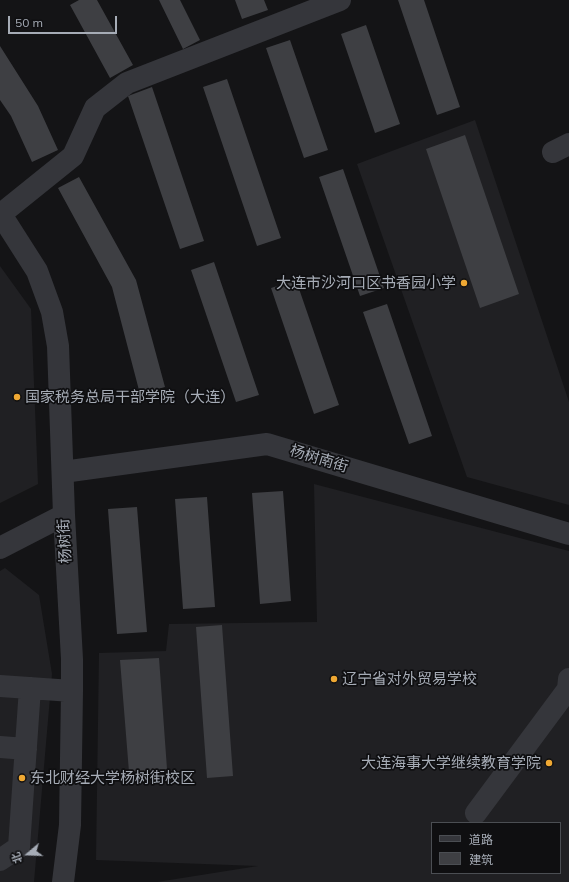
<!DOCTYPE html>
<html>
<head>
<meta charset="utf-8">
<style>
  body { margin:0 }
  #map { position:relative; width:569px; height:882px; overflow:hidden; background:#141416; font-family:Mulish,"Noto Sans SC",sans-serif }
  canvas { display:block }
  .legend { position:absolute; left:431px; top:822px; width:130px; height:52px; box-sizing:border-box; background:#0f0f11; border:1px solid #4b4e53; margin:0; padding:5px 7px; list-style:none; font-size:12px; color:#a6acb6 }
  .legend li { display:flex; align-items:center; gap:8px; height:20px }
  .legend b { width:20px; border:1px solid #4b4e53 }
  .north { position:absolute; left:8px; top:834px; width:40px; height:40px; -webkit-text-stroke:3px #0f0f11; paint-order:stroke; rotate:251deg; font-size:11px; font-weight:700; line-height:16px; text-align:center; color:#a6acb6 }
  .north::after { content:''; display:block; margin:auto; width:14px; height:18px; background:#a6acb6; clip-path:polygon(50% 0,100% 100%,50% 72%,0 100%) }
  .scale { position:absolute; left:8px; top:16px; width:109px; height:18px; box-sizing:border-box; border:2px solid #a6acb6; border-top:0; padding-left:5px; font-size:12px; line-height:14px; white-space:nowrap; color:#a6acb6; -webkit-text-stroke:3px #0f0f11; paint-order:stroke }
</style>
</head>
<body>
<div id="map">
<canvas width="569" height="882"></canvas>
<ul class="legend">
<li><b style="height:5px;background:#35363b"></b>道路</li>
<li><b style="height:11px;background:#3e3f43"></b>建筑</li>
</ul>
<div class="north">北</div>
<div class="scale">50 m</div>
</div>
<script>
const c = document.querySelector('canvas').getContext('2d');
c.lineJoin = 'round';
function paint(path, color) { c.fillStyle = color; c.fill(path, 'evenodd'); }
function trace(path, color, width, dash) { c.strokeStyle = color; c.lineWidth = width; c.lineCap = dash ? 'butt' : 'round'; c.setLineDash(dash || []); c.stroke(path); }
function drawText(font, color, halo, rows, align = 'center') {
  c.font = font + ' Mulish,"Noto Sans SC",sans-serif'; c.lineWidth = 3.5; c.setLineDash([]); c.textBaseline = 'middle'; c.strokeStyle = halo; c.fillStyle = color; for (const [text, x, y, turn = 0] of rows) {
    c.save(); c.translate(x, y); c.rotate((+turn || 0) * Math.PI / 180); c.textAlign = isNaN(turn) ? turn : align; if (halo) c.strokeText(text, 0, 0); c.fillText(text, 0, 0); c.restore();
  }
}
paint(new Path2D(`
  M475,120l94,282v103l-102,-28 -110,-313z
  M0,266l31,43 7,175 -38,19z
  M314,484l255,67v331h-412l101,-16 -162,-6 3,-207 67,-2 3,-27 148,-2zM432,823h128v50h-128z
  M5,568l34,27 13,79 -18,208h-34v-311z`), '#202023');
paint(new Path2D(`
  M79,0h18l36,65 -23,13 -40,-73z
  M159,0h21l20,40 -17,9z
  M235,0h29l4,10 -26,9z
  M398,0h26l36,107 -23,8z
  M366,25l34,99 -25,9 -34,-99z
  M290,40l38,110 -24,8 -38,-110z
  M0,46l38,60 20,44 -26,12 -21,-46 -11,-16z
  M227,79l54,159 -24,8 -54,-159z
  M152,87l52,154 -24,8 -52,-153z
  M465,135l54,159 -39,14 -54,-159z
  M343,169l41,119 -24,8 -41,-119z
  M79,177l57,103 29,107 -25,7 -28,-107 -54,-99z
  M214,262l45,133 -23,7 -45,-132z
  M296,280l43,125 -25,9 -43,-126z
  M387,304l45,132 -23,8 -46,-132z
  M283,491l8,110 -31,3 -8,-111z
  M207,497l8,110 -32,2 -8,-110z
  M137,507l10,125 -30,2 -9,-125z
  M222,625l11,151 -26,2 -11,-151z
  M159,658l8,111 -38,3 -9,-112z`), '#3e3f43');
trace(new Path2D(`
  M553,152l16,-8
  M0,213l37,58 15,41 6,34 6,169 8,144v32l-2,134 -7,57
  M1,214l72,-58 22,-48 32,-25 213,-83
  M63,472l204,-28 302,90
  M0,548l64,-33
  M0,686l72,5
  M0,747l26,2
  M476,813l92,-124 1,-10
  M0,860l19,-13 11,-159`), '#35363b', 22);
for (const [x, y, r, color] of [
  [464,283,4,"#efa833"],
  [17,397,4,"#efa833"],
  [334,679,4,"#efa833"],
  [549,763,4,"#efa833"],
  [22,778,4,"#efa833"]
]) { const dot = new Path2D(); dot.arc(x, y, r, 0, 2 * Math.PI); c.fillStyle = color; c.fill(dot); trace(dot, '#0f0f11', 1.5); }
drawText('15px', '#a6acb6', '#0f0f11', [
  ["大连市沙河口区书香园小学",456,283,"right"],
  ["国家税务总局干部学院（大连）",25,397],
  ["辽宁省对外贸易学校",342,679],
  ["大连海事大学继续教育学院",541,763,"right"],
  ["东北财经大学杨树街校区",30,778]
], 'left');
drawText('15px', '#a6acb6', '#0f0f11', [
  ["杨树南街",319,459,17],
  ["杨树街",65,541,-93]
]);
</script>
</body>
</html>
